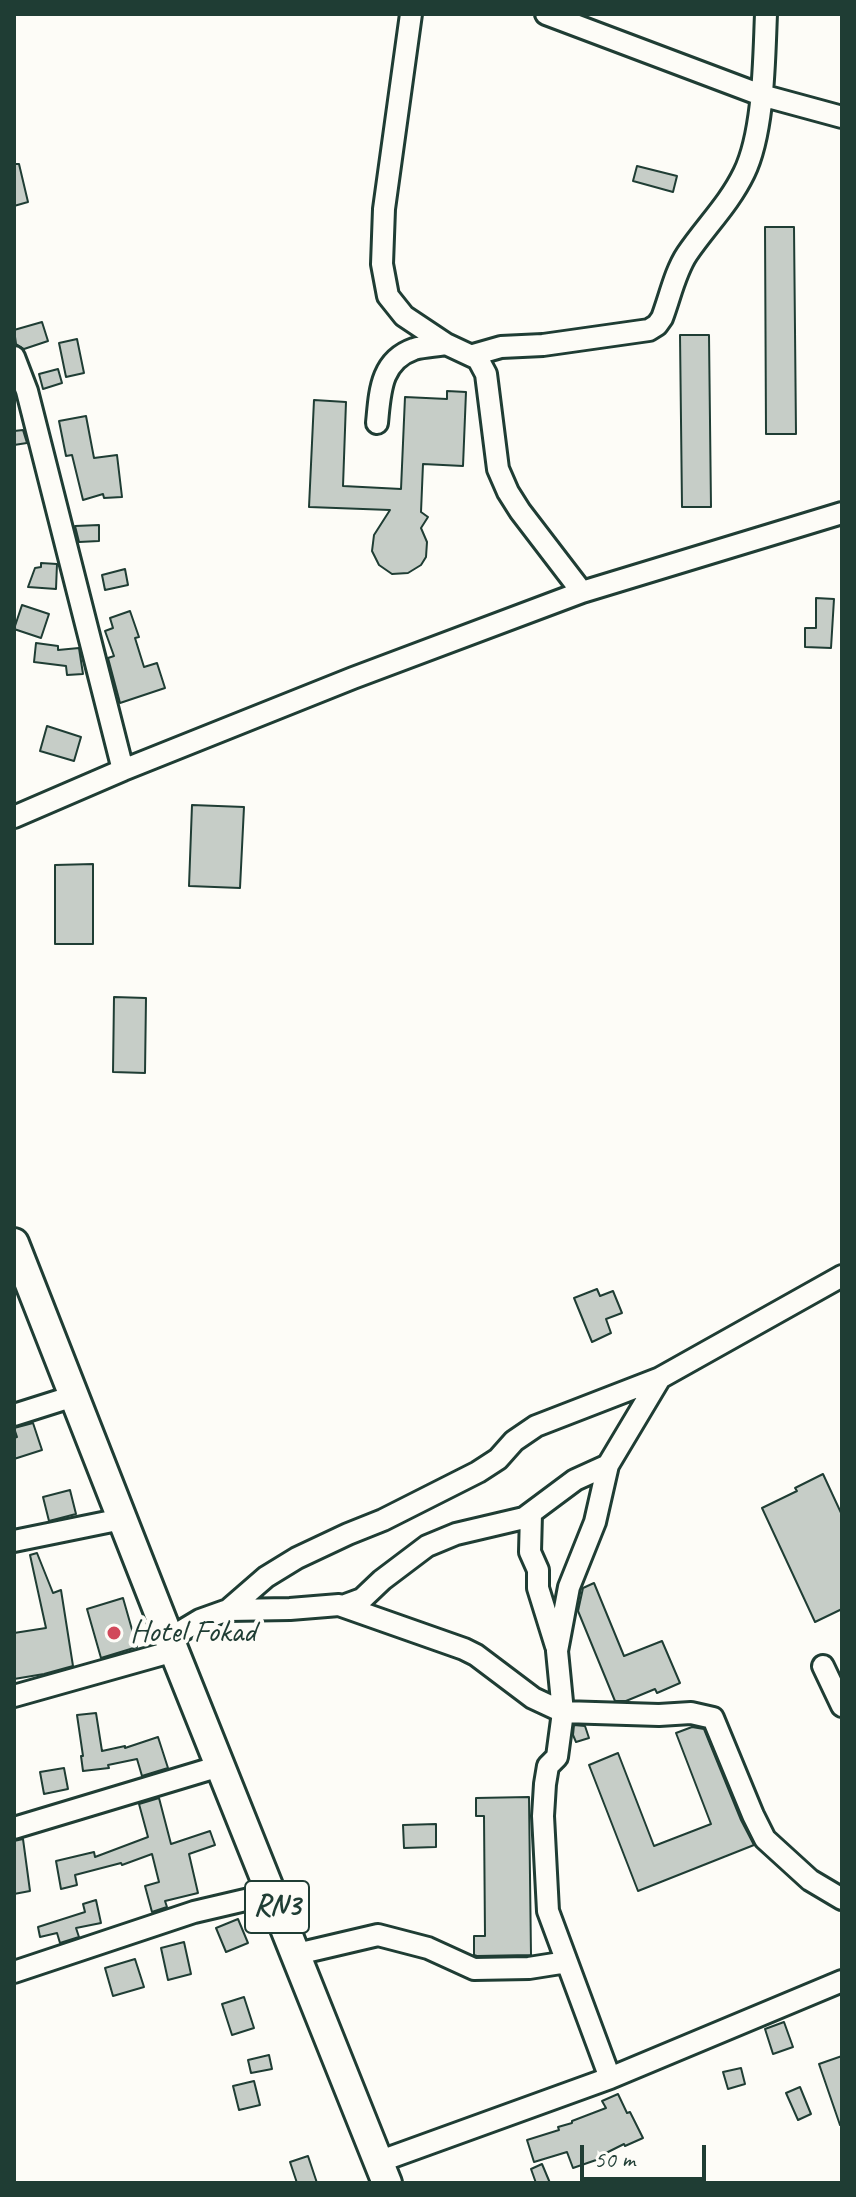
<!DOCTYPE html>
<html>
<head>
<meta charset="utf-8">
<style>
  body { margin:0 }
  #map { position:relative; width:856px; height:2197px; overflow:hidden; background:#fdfcf7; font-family:Caveat,sans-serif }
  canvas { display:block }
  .frame { position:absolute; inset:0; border:16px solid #1f3d34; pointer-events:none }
  .scale { position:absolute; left:580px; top:2145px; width:126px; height:36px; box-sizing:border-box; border:4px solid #1f3d34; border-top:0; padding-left:10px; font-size:24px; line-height:28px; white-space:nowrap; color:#1f3d34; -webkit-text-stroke:6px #fdfcf7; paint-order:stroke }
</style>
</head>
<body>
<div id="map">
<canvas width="856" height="2197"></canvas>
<div class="frame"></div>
<div class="scale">50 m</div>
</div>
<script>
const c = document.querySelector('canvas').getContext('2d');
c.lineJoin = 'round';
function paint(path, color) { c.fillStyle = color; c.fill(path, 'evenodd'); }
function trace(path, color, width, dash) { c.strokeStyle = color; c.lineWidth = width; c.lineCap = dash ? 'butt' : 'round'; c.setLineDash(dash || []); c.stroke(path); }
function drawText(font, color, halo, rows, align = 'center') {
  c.font = font + ' Caveat,sans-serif'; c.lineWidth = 8; c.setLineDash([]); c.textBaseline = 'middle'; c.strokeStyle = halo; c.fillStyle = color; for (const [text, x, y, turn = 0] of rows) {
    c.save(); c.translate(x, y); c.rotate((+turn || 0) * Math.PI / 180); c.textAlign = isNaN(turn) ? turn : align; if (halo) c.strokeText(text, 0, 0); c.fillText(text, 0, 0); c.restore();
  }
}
const building = new Path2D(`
  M14,164h5l9,38 -14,4z
  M637,166l40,10 -4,16 -40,-11z
  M765,227h29l2,207h-30z
  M42,322l6,19 -24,8 -8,-5 -2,-14z
  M680,335h29l2,172h-29z
  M77,339l7,34 -18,4 -7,-34z
  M58,369l4,14 -19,6 -4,-15z
  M447,391l19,1 -3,74 -40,-2 -2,48 7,5 -7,11 6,14 -1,15 -5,8 -13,8 -16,1 -13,-9 -7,-14 2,-16 16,-25 -81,-3 5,-107 32,2 -3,84 58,3 4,-92 42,2z
  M86,416l8,42 23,-3 5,42 -18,1 -1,-4 -20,6 -11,-45 -6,1 -7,-35z
  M23,430l4,13 -13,2v-14z
  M99,525v16l-20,1 -4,-16z
  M41,563l16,1 -1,25 -28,-2 7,-19 6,-1z
  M125,569l3,16 -23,5 -3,-15z
  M816,598l18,1 -3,49 -26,-1v-19h11z
  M22,605l27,9 -8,24 -27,-9z
  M130,611l9,26 -4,1 9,29 13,-4 8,25 -45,15 -12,-45 6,-2 -9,-25 8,-3 -3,-10z
  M36,643l22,3v4l21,-2 4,26 -16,1 -1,-9 -32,-4z
  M47,726l34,11 -7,24 -34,-10z
  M192,805l52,2 -4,81 -51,-2z
  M93,864v80h-38v-79z
  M114,997l32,1 -1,75 -32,-1z
  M597,1289l3,7 13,-5 9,22 -16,6 5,14 -19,9 -18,-44z
  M33,1423l9,27 -28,9v-21l3,-1 -3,-9z
  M823,1474l19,41v94l-27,13 -53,-114 35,-17 -2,-3z
  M70,1490l6,24 -27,7 -6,-24z
  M37,1553l16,40 8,-3 12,76 -29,8 -30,5v-46l32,-5 -16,-73z
  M594,1583l30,73 38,-15 18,42 -23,10 -2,-4 -29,12h-11l-37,-90 5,-23z
  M123,1598l14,49 -36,11 -14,-49z
  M96,1713l6,38 23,-5v2l33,-11 10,31 -26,8 -5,-17 -29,6 1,3 -26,3 -2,-15h2l-6,-41z
  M574,1725l11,1 4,12 -13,4 -3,-7z
  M692,1727l12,2 37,91 13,25 -116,46 -49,-126 29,-12 36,93 57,-22 -35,-91z
  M64,1768l4,21 -24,5 -4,-22z
  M529,1797l2,158 -54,1 -3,-1v-19h11l-1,-120h-8v-18z
  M159,1798l12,46 39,-13 5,14 -26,9 9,39 -33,8 2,6 -15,5 -7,-26 14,-4 -7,-28 -30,11 -1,-2 -46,12 2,10 -16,4 -5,-28 38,-9 1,5 53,-20 -9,-33z
  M436,1824v23l-32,1 -1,-23z
  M23,1839l7,52 -16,3v-53z
  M96,1900l5,23 -25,5 3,9 -19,6 -3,-10 -17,4 -2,-10 47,-15 -2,-8z
  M238,1919l10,24 -22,9 -10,-24z
  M184,1942l7,32 -23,6 -7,-32z
  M135,1959l9,28 -31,9 -8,-28z
  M244,1997l10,31 -22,7 -10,-31z
  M784,2022l9,25 -20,7 -8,-25z
  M269,2055l3,14 -21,4 -3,-13z
  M842,2056v68l-2,1 -21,-61z
  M741,2068l4,16 -17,5 -5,-17z
  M254,2081l6,24 -21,5 -6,-24z
  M800,2087l11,27 -13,6 -12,-27z
  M618,2094l9,19 3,-1 13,26 -18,8 -1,-2 -26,13 1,2 -26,9 -6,-16 -33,10 -7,-22 32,-10 -1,-3 14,-4v-2l34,-13 -4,-7z
  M308,2156l9,27h-20l-7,-21z
  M542,2164l8,19h-14l-5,-14z`);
paint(building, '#c6cdc7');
trace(building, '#1f3d34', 2);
const minor = new Path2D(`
  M411,14l-27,195 -2,55 6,32 16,20 42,28 32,15 8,15 12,95 10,23 12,19 62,81
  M546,14l215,81 81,22
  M473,355l28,-8 42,-2 106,-15 8,-5 5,-7c8,-21 13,-46 25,-64 19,-28 42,-50 57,-81 20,-41 20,-113 22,-159
  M14,357l13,34 96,379
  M377,423c3,-30 3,-62 37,-74 10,-3 22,-3 32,-5
  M14,817l109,-47 230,-92 229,-86 260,-79
  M14,1415l60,-19
  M531,1514l-1,38 8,18v18l18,58
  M14,1541l108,-22
  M343,1606l19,-7 20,-19 45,-34 29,-12 68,-16 51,-38 33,-15
  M228,1610l38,-33 31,-19 51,-24 35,-14 95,-48 20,-13 16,-18 22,-15 124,-48 182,-102
  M170,1638l30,-18 28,-10 62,-1 49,-4 125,44 12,6 57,43 30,14 96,3 32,-2 22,5 40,97 12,24 45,41 32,19
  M823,1666l19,40
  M14,1696l160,-45
  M14,1828l206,-62
  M297,1954l81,-19 50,13 46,21 55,-1 38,-6
  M14,1972l180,-60 77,-18
  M610,2078l-62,-167 -5,-95 2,-32 3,-18 9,-9 6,-45 -6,-61 12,-64 26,-65 13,-57 52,-87
  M378,2162l232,-84 232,-97`);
const highway = new Path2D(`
  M14,1243l160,408 213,532`);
trace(minor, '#1f3d34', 26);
trace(highway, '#1f3d34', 34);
trace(minor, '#fdfcf7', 20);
trace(highway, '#fdfcf7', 28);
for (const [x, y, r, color] of [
  [114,1633,8,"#d1495b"]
]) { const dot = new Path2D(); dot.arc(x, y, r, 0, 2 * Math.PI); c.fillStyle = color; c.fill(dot); trace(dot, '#fdfcf7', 3); }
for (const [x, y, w] of [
  [277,1907,64]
]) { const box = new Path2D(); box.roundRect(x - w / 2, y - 26, w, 52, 6); c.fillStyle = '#fdfcf7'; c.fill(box); trace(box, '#1f3d34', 2); }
drawText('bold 30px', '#1f3d34', null, [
  ["RN3",277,1907]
]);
drawText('32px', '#1f3d34', '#fdfcf7', [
  ["Hotel Fokad",130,1633]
], 'left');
</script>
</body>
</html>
